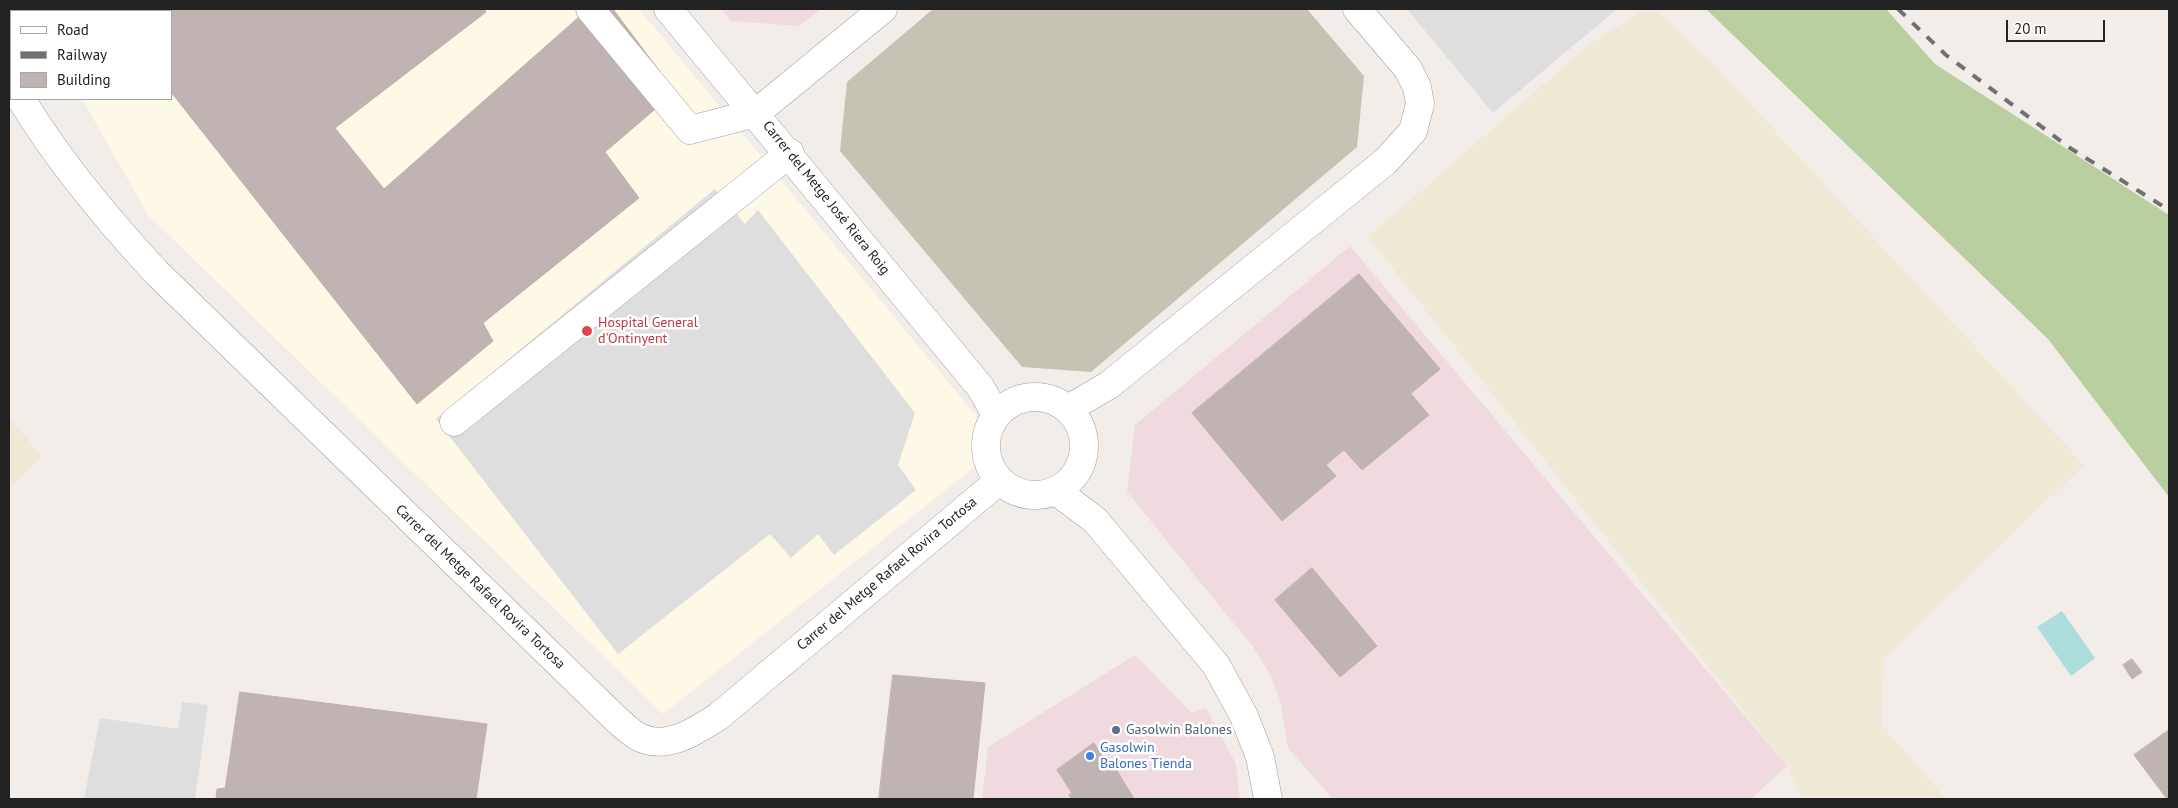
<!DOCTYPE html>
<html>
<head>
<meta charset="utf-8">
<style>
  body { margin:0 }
  #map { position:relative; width:2178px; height:808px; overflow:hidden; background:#f2ede9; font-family:"PT Sans",sans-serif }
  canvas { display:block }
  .frame { position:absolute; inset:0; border:10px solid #222; pointer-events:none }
  .legend { position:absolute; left:10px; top:10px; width:162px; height:90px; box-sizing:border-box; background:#fff; border:1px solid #a7a7a7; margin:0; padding:6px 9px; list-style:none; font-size:15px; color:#222 }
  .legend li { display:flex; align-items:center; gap:10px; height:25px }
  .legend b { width:25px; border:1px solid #a7a7a7 }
  .scale { position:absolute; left:2006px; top:20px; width:99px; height:22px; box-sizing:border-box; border:2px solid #222; border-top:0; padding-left:6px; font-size:15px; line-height:18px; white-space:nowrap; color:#222; -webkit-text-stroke:4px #fff; paint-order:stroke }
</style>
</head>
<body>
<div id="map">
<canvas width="2178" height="808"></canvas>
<div class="frame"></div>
<ul class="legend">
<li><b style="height:6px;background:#fff"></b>Road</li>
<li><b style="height:6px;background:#707070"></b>Railway</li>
<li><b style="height:14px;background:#bfb4b2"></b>Building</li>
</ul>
<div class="scale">20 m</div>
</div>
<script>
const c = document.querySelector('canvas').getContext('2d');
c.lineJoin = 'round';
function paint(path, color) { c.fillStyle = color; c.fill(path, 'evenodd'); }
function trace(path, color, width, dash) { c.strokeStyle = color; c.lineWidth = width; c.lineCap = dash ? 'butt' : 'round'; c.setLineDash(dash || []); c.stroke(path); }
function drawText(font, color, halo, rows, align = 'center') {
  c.font = font + ' "PT Sans",sans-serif'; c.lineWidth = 5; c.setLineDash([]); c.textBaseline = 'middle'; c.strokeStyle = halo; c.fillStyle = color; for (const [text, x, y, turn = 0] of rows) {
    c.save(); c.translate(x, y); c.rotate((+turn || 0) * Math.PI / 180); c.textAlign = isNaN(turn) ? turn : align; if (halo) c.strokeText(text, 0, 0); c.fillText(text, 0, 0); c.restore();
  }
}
paint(new Path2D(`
  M721,9h100l-22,17 -68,-5z
  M1350,246l437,520 -36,33h-418l-45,-51 -8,-48 -10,-26 -17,-27 -126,-155 8,-67z
  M1135,655l57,58 14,-5 30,56 4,35h-258l6,-52z`), '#f1dadf');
paint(new Path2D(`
  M30,9h609l362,437 -338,268 -514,-498 -67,-117h89v-88h-140z`), '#fef8e6');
paint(new Path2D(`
  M933,9h374l57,67 -7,71 -266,225 -69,-5 -182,-216 7,-69z`), '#c6c2b4');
paint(new Path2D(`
  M1645,9h10l60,57 369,399 -200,193 -3,66 65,75h-145l-14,-33 -419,-529 222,-193z
  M9,418l34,39 -34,32z`), '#efead6');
paint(new Path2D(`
  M1706,9h180l49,55 234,151v282l-121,-158z`), '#bacf9f');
paint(new Path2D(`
  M1407,9h210l-124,104z
  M715,189l30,35 13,-14 157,203 -17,52 18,25 -82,65 -16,-21 -27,24 -21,-24 -152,120 -182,-235z
  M182,702l26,3 -13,94h-111l16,-81 78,11z`), '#dedede');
paint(new Path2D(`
  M2062,611l33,47 -24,18 -34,-49z`), '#acdddb');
const building = new Path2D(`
  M106,9h378l2,3 -151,116 49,61 204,-180h25l62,83 -70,60 34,46 -156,125 10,18 -76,63 -246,-312v-81h-63z
  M1359,274l81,95 -114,96 10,11 -54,45 -90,-108z
  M1411,394l18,21 -67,55 -18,-20z
  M1312,568l65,78 -37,31 -65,-77z
  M2132,659l10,13 -10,7 -9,-14z
  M893,675l92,8 -12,116h-94z
  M240,692l247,32 -11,75h-260l1,-10 8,-1z
  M2169,730v69h-2l-33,-44z
  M1094,743l16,25 -38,25 -15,-23z
  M1115,767l19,32h-63l-2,-4z`);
paint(building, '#bfb4b2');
trace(building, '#c3b0ac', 1);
const minor = new Path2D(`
  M590,9l100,121 66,-17 127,-104
  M668,9l313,379 15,27
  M21,99c38,63 85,119 135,173l458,445c8,7 15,15 25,20 27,14 57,-6 80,-21l281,-236
  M986 446a49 49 0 1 1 98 0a49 49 0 1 1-98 0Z
  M1068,409l41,-24 277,-224 27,-30 7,-27 -3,-17 -9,-18 -51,-60
  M454,422l336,-269
  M1056,491l39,29 121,145 28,51 16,41 8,42`);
trace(minor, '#9f9f9f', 29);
trace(minor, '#fff', 28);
trace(new Path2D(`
  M1898,9l48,46 124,93 99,62`), '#707070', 4, [10, 10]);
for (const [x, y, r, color] of [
  [587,331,6,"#e0444e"],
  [1116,730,5,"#5c6f8a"],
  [1090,756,5,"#3f7fe0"]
]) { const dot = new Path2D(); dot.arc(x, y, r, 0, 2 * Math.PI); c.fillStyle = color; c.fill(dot); trace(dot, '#fff', 2); }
drawText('14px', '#222', '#fff', [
  ["Carrer del Metge José Riera Roig",826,198,51],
  ["Carrer del Metge Rafael Rovira Tortosa",887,574,-40],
  ["Carrer del Metge Rafael Rovira Tortosa",480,587,44]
]);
drawText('14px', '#be3a42', '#fff', [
  ["Hospital General",598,323],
  ["d'Ontinyent",598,339]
], 'left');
drawText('14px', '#4e5e75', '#fff', [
  ["Gasolwin Balones",1126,730]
], 'left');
drawText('14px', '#366cbe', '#fff', [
  ["Gasolwin",1100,748],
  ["Balones Tienda",1100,764]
], 'left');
</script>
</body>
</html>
